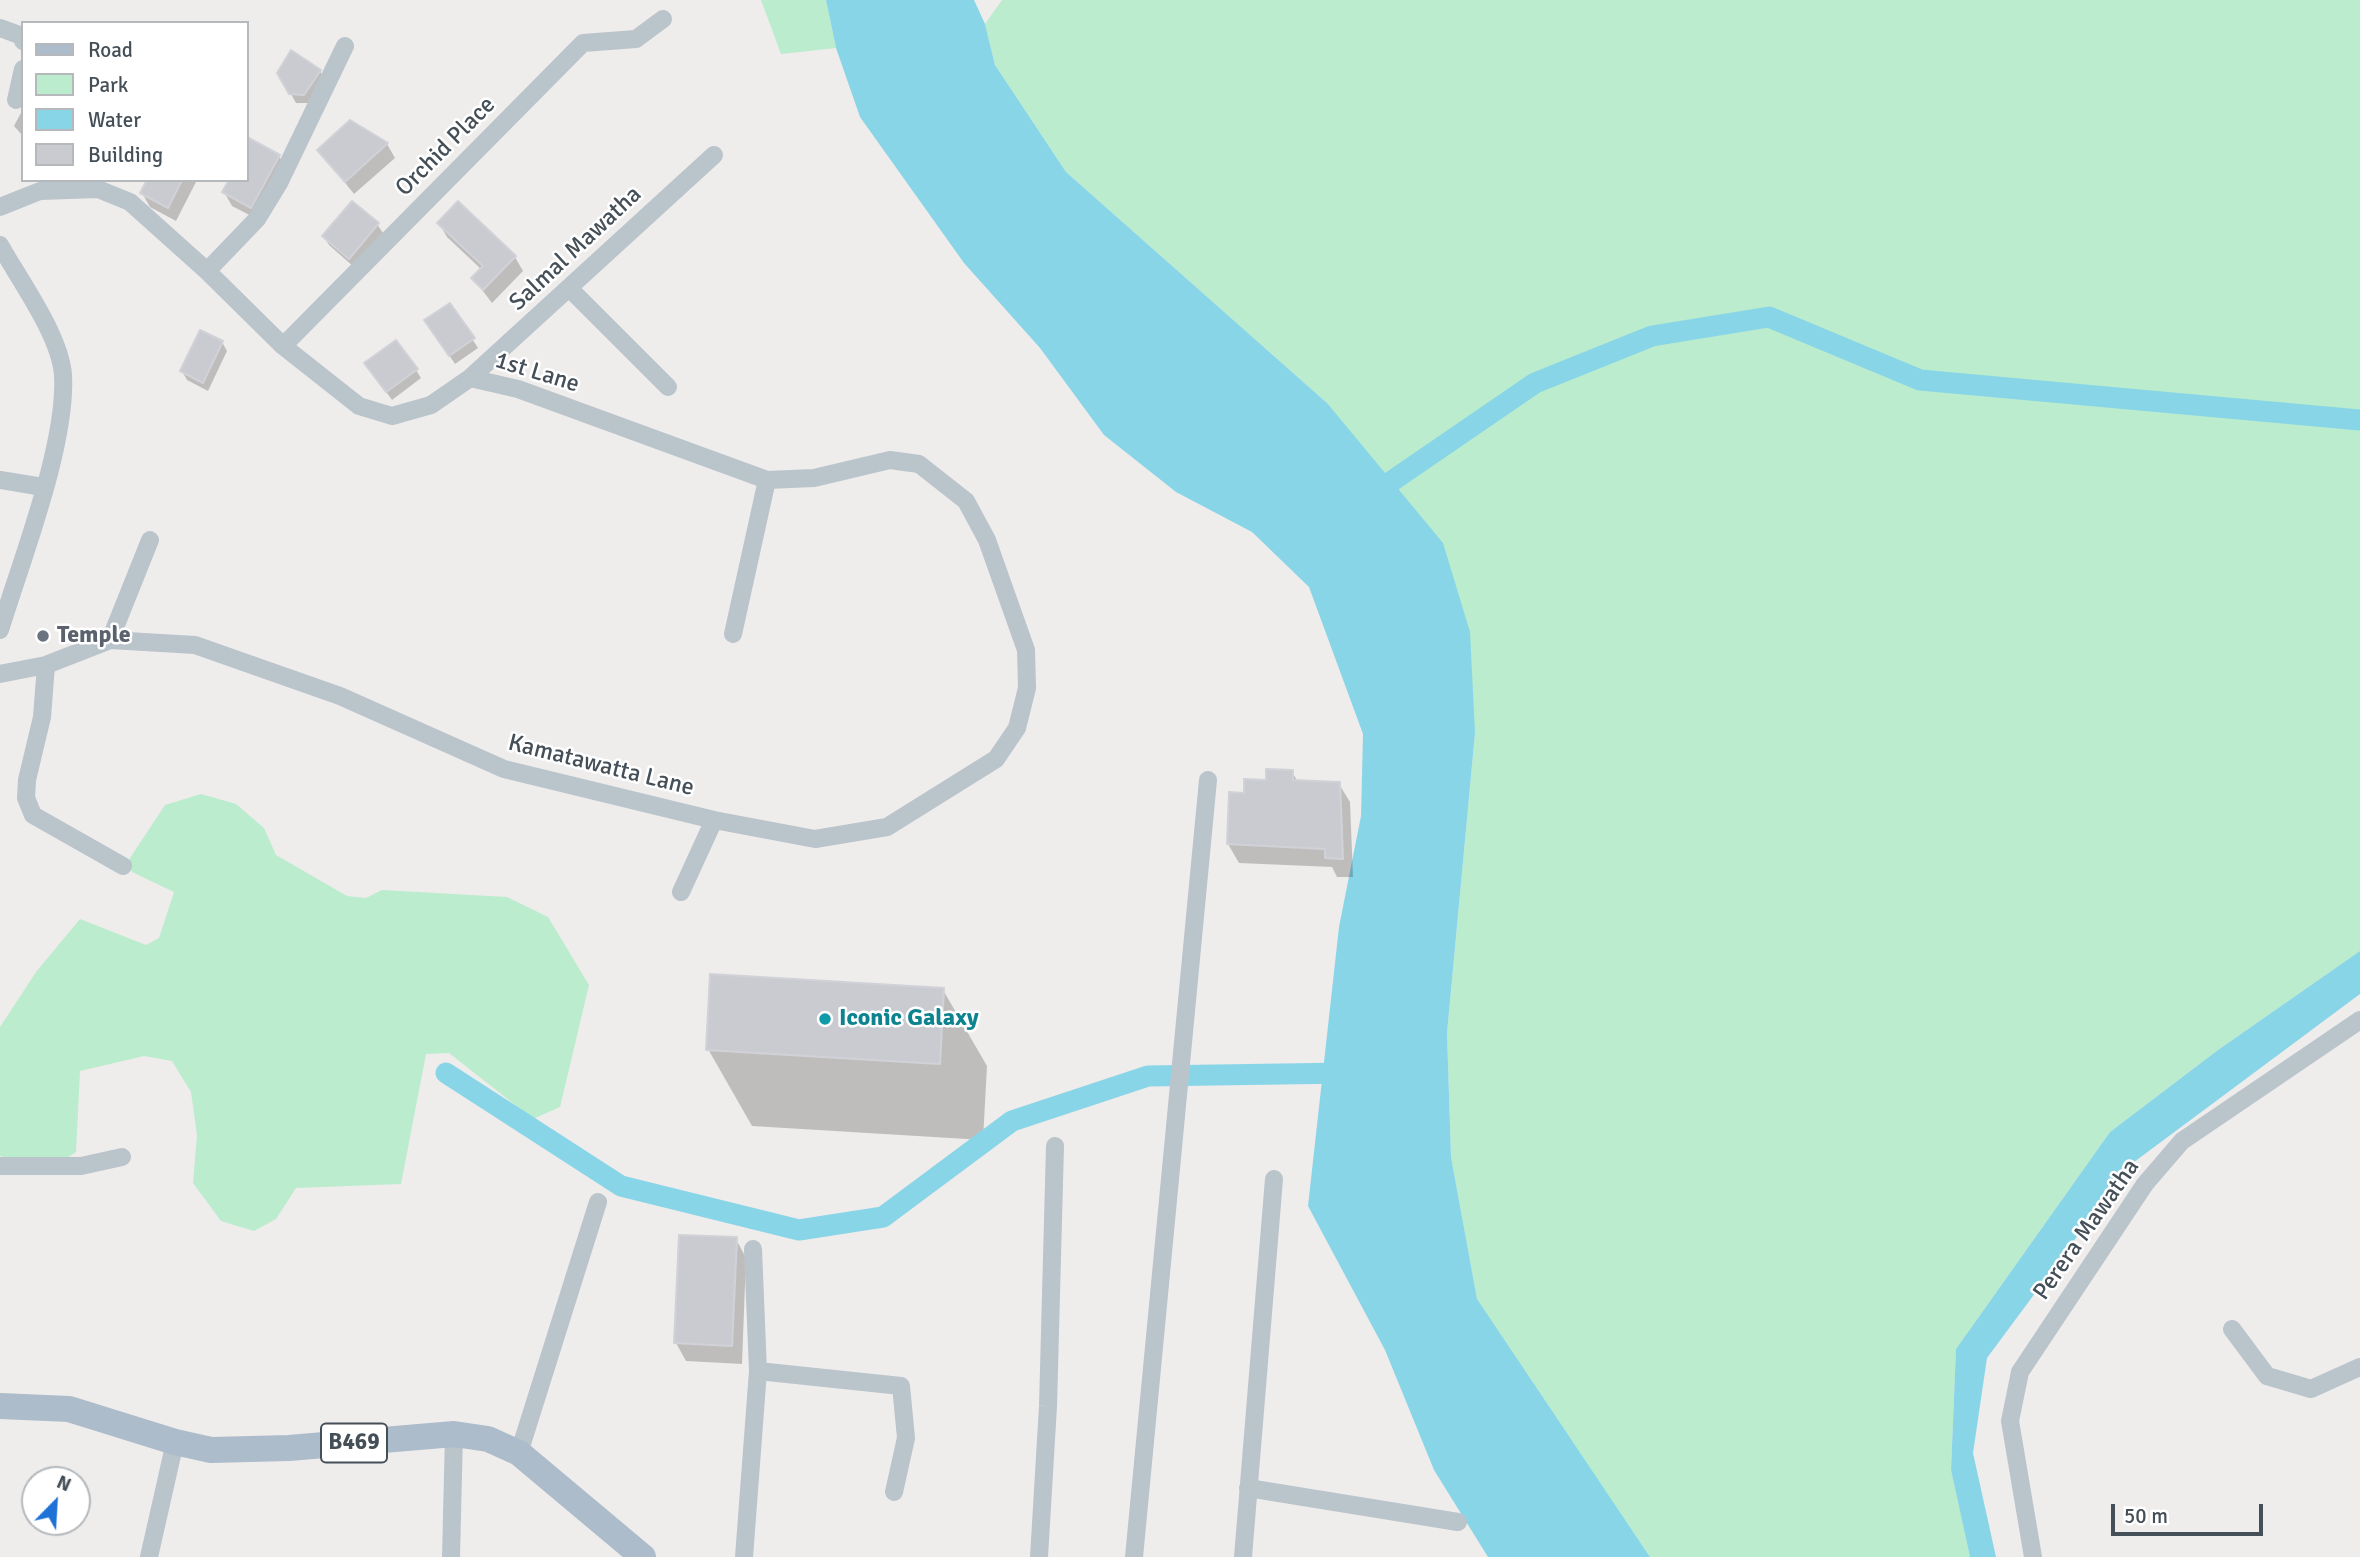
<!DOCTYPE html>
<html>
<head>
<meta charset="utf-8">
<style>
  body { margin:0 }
  #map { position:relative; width:2360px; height:1557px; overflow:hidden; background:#efecec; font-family:Signika,sans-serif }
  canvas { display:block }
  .legend { position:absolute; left:21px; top:21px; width:228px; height:161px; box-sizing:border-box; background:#fff; border:2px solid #b5b9bc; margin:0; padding:9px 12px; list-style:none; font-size:21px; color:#454f58 }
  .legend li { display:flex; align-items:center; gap:14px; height:35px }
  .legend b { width:35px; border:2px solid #b5b9bc }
  .north { position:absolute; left:21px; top:1466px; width:70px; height:70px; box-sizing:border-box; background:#fff; border:2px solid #b5b9bc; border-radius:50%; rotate:24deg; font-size:19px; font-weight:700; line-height:28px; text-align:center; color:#454f58 }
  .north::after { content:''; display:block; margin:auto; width:24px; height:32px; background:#1f72d5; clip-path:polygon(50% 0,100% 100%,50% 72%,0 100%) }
  .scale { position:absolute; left:2111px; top:1504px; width:152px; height:32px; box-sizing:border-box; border:4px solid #454f58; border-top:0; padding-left:9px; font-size:21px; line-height:24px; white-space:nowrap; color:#454f58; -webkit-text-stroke:5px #fff; paint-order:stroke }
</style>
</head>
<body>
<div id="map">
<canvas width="2360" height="1557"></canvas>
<ul class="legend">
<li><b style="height:9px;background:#acbcca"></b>Road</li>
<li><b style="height:19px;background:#baeccd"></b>Park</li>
<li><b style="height:19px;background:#89d5e8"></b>Water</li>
<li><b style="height:19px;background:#c9cbd1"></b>Building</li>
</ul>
<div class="north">N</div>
<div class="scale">50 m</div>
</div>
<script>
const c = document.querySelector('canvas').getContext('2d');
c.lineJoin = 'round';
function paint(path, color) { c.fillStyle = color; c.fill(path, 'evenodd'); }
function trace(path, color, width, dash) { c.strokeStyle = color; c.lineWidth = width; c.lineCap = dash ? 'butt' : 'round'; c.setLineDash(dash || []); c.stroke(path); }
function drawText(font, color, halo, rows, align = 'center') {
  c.font = font + ' Signika,sans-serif'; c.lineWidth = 5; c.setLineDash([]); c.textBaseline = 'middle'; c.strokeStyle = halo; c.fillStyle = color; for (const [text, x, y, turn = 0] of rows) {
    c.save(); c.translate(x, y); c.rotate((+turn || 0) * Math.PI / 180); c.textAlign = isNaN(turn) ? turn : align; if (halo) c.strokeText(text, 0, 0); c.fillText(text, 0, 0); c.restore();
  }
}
paint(new Path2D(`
  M761,0h65l10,48 -55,6z
  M1002,0h1358v951l-142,99 -108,82 -154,217 -5,121 19,87h-320l-173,-257 -26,-143 -4,-124 28,-300 -148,-330 -261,-231 -71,-107 -10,-41z
  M201,794l35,10 28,24 12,27 71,41 19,2 16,-8 125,7 41,20 41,68 -29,122 -27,12 -84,-66 -23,1 -25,130 -105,4 -20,31 -22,12 -33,-10 -28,-38 4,-48 -6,-43 -19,-31 -28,-5 -64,15 -4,81 -27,18 -49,-14v-129l36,-55 44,-53 66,26 13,-7 15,-46 -42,-20 -4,-11 37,-56z`), '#baeccd');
paint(new Path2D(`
  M826,0h148l11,24 10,41 71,107 261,231 116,140 27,89 5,101 -28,300 4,124 26,142 173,258h-162l-54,-87 -49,-120 -77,-144 31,-279 22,-111 2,-82 -54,-147 -57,-55 -76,-40 -72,-57 -64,-87 -76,-85 -104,-146 -24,-69z
  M2360,951v43l-230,171 -143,193 -14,95 23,104h-26l-19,-87 5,-121 154,-217 108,-82z`), '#89d5e8');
paint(new Path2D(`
  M320,71l5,9 -16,23h-13l-17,-30z
  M23,109v27l-9,-10z
  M351,122l36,22 8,14 -41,36 -35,-44z
  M251,141l28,15 8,14 -28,50 -27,-14 -8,-14 23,-12v-30z
  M149,180h48l-21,41 -26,-14 -8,-14z
  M439,223l76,34 8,14 -31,32 -19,-25 9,-8 -35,-33z
  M377,224l6,9 -29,34 -25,-22 -5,-8z
  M450,305l28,43 -23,16 -23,-35z
  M222,342l5,9 -19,40 -21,-11 -5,-9z
  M416,370l5,8 -29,22 -20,-28z
  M1292,772l6,10 41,2 11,18 3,75h-16l-5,-10 -93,-4 -11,-19 18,-49z
  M943,990l44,76 -4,74 -231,-14 -44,-77z
  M736,1239l10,19 -4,106 -56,-3 -10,-18z`), '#0003');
trace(new Path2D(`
  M1392,481l143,-98 117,-47 117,-19 151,63 440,40
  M446,1073l175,113 178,44 84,-13 129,-96 136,-45 201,-3`), '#89d5e8', 21);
const building = new Path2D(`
  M291,50l30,20 -17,25 -15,-1 -12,-21z
  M350,120l38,23 -43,39 -28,-32z
  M247,137l33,18 -29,53 -29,-16 7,-12h18z
  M147,180h35l-14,28 -28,-15z
  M352,201l27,22 -30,36 -27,-23z
  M458,201l58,55 -33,34 -12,-12 12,-12 -46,-43z
  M450,303l25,35 -26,18 -25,-36z
  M200,330l23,11 -20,42 -23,-12z
  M396,340l22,29 -32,23 -22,-29z
  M1266,769l27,1v10l47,2 3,77 -18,-1v-9l-98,-5 2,-52 15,1v-14l22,1z
  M710,974l234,14 -4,76 -234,-14z
  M679,1235l58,2 -5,109 -58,-3z`);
paint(building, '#c9cbd1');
trace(building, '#d0d2d7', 2);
trace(new Path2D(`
  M0,28l22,8 1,5
  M16,100l7,-31
  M0,207l40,-16 58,-2 32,13 77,69 76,75 76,60 33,10 39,-11 39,-27 48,11 249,91 47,-2 76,-18 29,4 47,37 21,39 39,110 1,38 -10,40 -21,31 -109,68 -72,12 -101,-19 -210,-51 -164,-73 -145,-51 -85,-5 -64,25 -46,9
  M0,245c20,36 60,90 63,130 4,70 -42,186 -63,255
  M207,271l50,-52 22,-36 66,-137
  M570,289l98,98
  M283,346l300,-303 53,-4 27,-20
  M470,378l244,-223
  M0,480l43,7
  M733,634l34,-154
  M110,640l40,-100
  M46,665l-4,52 -15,63 -1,18 7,17 90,51
  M681,892l33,-72
  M0,1166h81l41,-9
  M2232,1329l35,47 44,13 49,-22
  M758,1371l143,15 5,52 -12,54
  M519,1453l79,-251
  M1248,1488l210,34
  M149,1557l26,-115
  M451,1557l3,-123
  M744,1557l14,-186 -5,-122
  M1039,1557l9,-151 7,-260
  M1134,1557l74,-777
  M1243,1557l31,-378
  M2033,1557l-23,-136 10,-49 125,-188 37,-43 178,-121`), '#bac4cb', 18);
trace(new Path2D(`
  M0,1406l69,3 106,33 36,8 78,-2 165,-14 34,5 31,14 124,104`), '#acbcca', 26);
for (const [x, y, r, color] of [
  [43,636,7,"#6b7280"],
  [825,1019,7,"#0f9aa8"]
]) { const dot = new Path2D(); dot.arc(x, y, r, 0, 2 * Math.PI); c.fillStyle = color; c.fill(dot); trace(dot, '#fff', 2.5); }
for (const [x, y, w] of [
  [354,1443,66]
]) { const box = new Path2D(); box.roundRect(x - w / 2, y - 19.5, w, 39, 5); c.fillStyle = '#fff'; c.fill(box); trace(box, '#454f58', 2); }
drawText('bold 23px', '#454f58', null, [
  ["B469",354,1443]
]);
drawText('24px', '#454f58', '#fff', [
  ["Orchid Place",446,147,-45],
  ["Salmal Mawatha",576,249,-43],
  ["1st Lane",537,373,17],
  ["Kamatawatta Lane",601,766,14],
  ["Perera Mawatha",2087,1230,-55]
]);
drawText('bold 24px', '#5b616d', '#fff', [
  ["Temple",57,636]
], 'left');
drawText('bold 24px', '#0d838f', '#fff', [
  ["Iconic Galaxy",839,1019]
], 'left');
</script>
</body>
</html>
